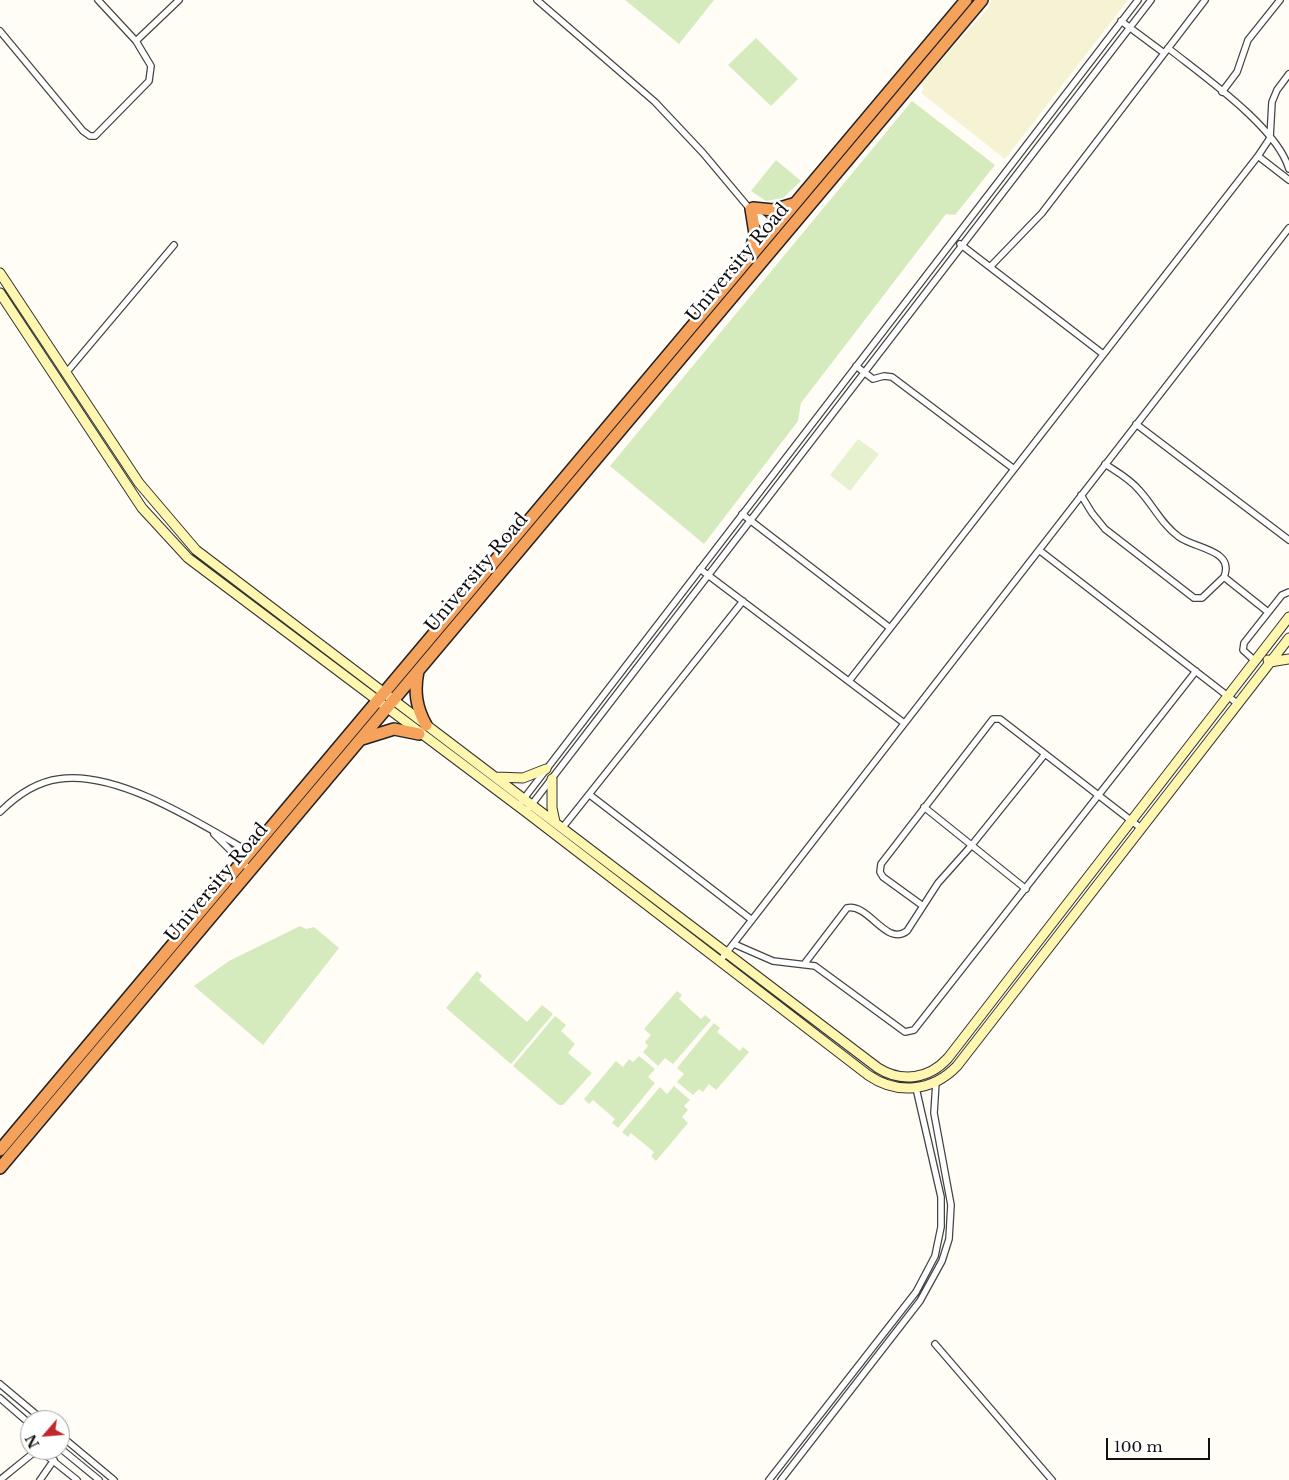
<!DOCTYPE html>
<html>
<head>
<meta charset="utf-8">
<style>
  body { margin:0 }
  #map { position:relative; width:1289px; height:1480px; overflow:hidden; background:#fffdf5; font-family:"Libre Baskerville",serif }
  canvas { display:block }
  .north { position:absolute; left:20px; top:1410px; width:50px; height:50px; box-sizing:border-box; background:#fff; border:1px solid #a0a0a0; border-radius:50%; rotate:243deg; font-size:14px; font-weight:700; line-height:20px; text-align:center; color:#111 }
  .north::after { content:''; display:block; margin:auto; width:18px; height:22px; background:#c4262e; clip-path:polygon(50% 0,100% 100%,50% 72%,0 100%) }
  .scale { position:absolute; left:1106px; top:1438px; width:104px; height:22px; box-sizing:border-box; border:2px solid #111; border-top:0; padding-left:6px; font-size:15px; line-height:18px; white-space:nowrap; color:#111; -webkit-text-stroke:4px #fff; paint-order:stroke }
</style>
</head>
<body>
<div id="map">
<canvas width="1289" height="1480"></canvas>
<div class="north">N</div>
<div class="scale">100 m</div>
</div>
<script>
const c = document.querySelector('canvas').getContext('2d');
c.lineJoin = 'round';
function paint(path, color) { c.fillStyle = color; c.fill(path, 'evenodd'); }
function trace(path, color, width, dash) { c.strokeStyle = color; c.lineWidth = width; c.lineCap = dash ? 'butt' : 'round'; c.setLineDash(dash || []); c.stroke(path); }
function drawText(font, color, halo, rows, align = 'center') {
  c.font = font + ' "Libre Baskerville",serif'; c.lineWidth = 5; c.setLineDash([]); c.textBaseline = 'middle'; c.strokeStyle = halo; c.fillStyle = color; for (const [text, x, y, turn = 0] of rows) {
    c.save(); c.translate(x, y); c.rotate((+turn || 0) * Math.PI / 180); c.textAlign = isNaN(turn) ? turn : align; if (halo) c.strokeText(text, 0, 0); c.fillText(text, 0, 0); c.restore();
  }
}
paint(new Path2D(`
  M991,0h137l-123,159 -84,-66 3,-4 -3,-6 68,-76z`), '#f6f3d4');
paint(new Path2D(`
  M625,0h89l-35,44z
  M756,38l42,41 -27,27 -43,-41z
  M912,101l83,64 -40,50 -9,-1 -145,189 -3,18 -94,123 -94,-78z
  M776,160l25,21 -18,17 -17,3 -15,-10z
  M300,926l6,3 8,-2 25,21 -76,97 -69,-59 35,-25z
  M477,971l5,5 -3,4 48,42 15,-17 11,9 -42,50 -65,-56z
  M677,991l5,4 -3,4 22,20 4,-4 6,5 -38,44 -8,-6 -7,8 -15,-14 5,-6 -3,-4 6,-7 -7,-6z
  M555,1016l11,9 -5,6 14,13 -7,9 24,20 -29,32h-4l-46,-39z
  M714,1023l6,5 -3,4 23,19 3,-4 6,5 -33,38 -7,-6 -6,8 -4,-3 -6,6 -16,-13 7,-8 -7,-6z
  M639,1056l16,13 -7,8 7,6 -37,45 -6,-5 3,-4 -22,-19 -4,4 -5,-5 32,-38 7,6 6,-8 4,3z
  M674,1086l16,14 -6,6 4,4 -6,7 6,6 -32,38 -5,-5 3,-4 -23,-19 -3,4 -6,-5 38,-45 7,7z`), '#d5ebbd');
paint(new Path2D(`
  M858,439l21,15 -29,37 -20,-16z`), '#e6f2cf');
const street = new Path2D(`
  M98,0l38,41
  M537,0l118,102 48,51 67,80
  M1121,21l43,32
  M0,31l83,100 7,5h5l54,-55 2,-15 -15,-25 43,-41
  M1168,48c35,28 109,79 121,121
  M1222,92l15,-20 11,-32 32,-40
  M1258,156l31,24
  M760,216l16,14
  M960,244l143,110
  M990,267l52,-54 163,-213
  M856,366l17,13 11,-3 8,1 122,92
  M66,373l108,-128
  M1136,424l153,116
  M1105,464c12,8 25,15 34,26 14,15 23,35 40,47 17,12 56,13 45,40l44,35
  M1081,495l11,18 13,16 89,69h8l22,-21
  M742,514l148,114
  M1039,550l199,154
  M700,569l204,154
  M1255,661l-12,-11 1,-7 38,-48 7,-3
  M849,681l409,-525 12,-18 2,-36 5,-12 12,-16
  M590,795l162,125
  M522,801l616,-801
  M924,807l102,82
  M0,812c16,-16 36,-30 59,-33 59,-9 142,45 192,74
  M526,812l625,-812
  M563,827l180,-226
  M214,834l36,36
  M923,906l-40,-29 -3,-5 1,-8 112,-145h7l142,110
  M734,944l39,17 42,5 90,66 9,-2 282,-359
  M720,961l569,-733
  M805,963l42,-55c22,-5 39,39 60,23l31,-48 33,-37 74,-92
  M935,1344l117,136
  M0,1384l43,36
  M0,1398l30,26
  M60,1435l54,45
  M60,1448l39,32
  M0,1480l32,-26 10,-2 35,28
  M40,1480l14,-20
  M769,1480l147,-188 19,-36 6,-29v-30l-25,-109
  M781,1480l139,-179 22,-40 7,-22 2,-34 -17,-92 2,-31`);
const secondary = new Path2D(`
  M0,273l139,210 57,67 682,518c24,15 51,11 70,-10l341,-441
  M0,293l142,215 46,50 338,254 342,263c29,20 64,17 89,-9l332,-428
  M1268,660l2,2 19,-3
  M496,777l27,1 23,-9
  M552,779v29l3,14`);
const highway = new Path2D(`
  M753,208l20,2 20,-6
  M750,254l5,-20 -4,-25
  M418,671c-4,20 -2,36 8,54
  M362,739l32,-10 25,5
  M0,1150l966,-1150
  M0,1168l982,-1168`);
trace(street, '#444', 8);
trace(secondary, '#333', 11);
trace(highway, '#222', 14);
trace(street, '#fff', 5.5);
trace(secondary, '#fff6b0', 9);
trace(highway, '#f5a25d', 11);
drawText('18px', '#111', '#fff', [
  ["University Road",738,263,-50],
  ["University Road",477,573,-50],
  ["University Road",217,883,-50]
]);
</script>
</body>
</html>
